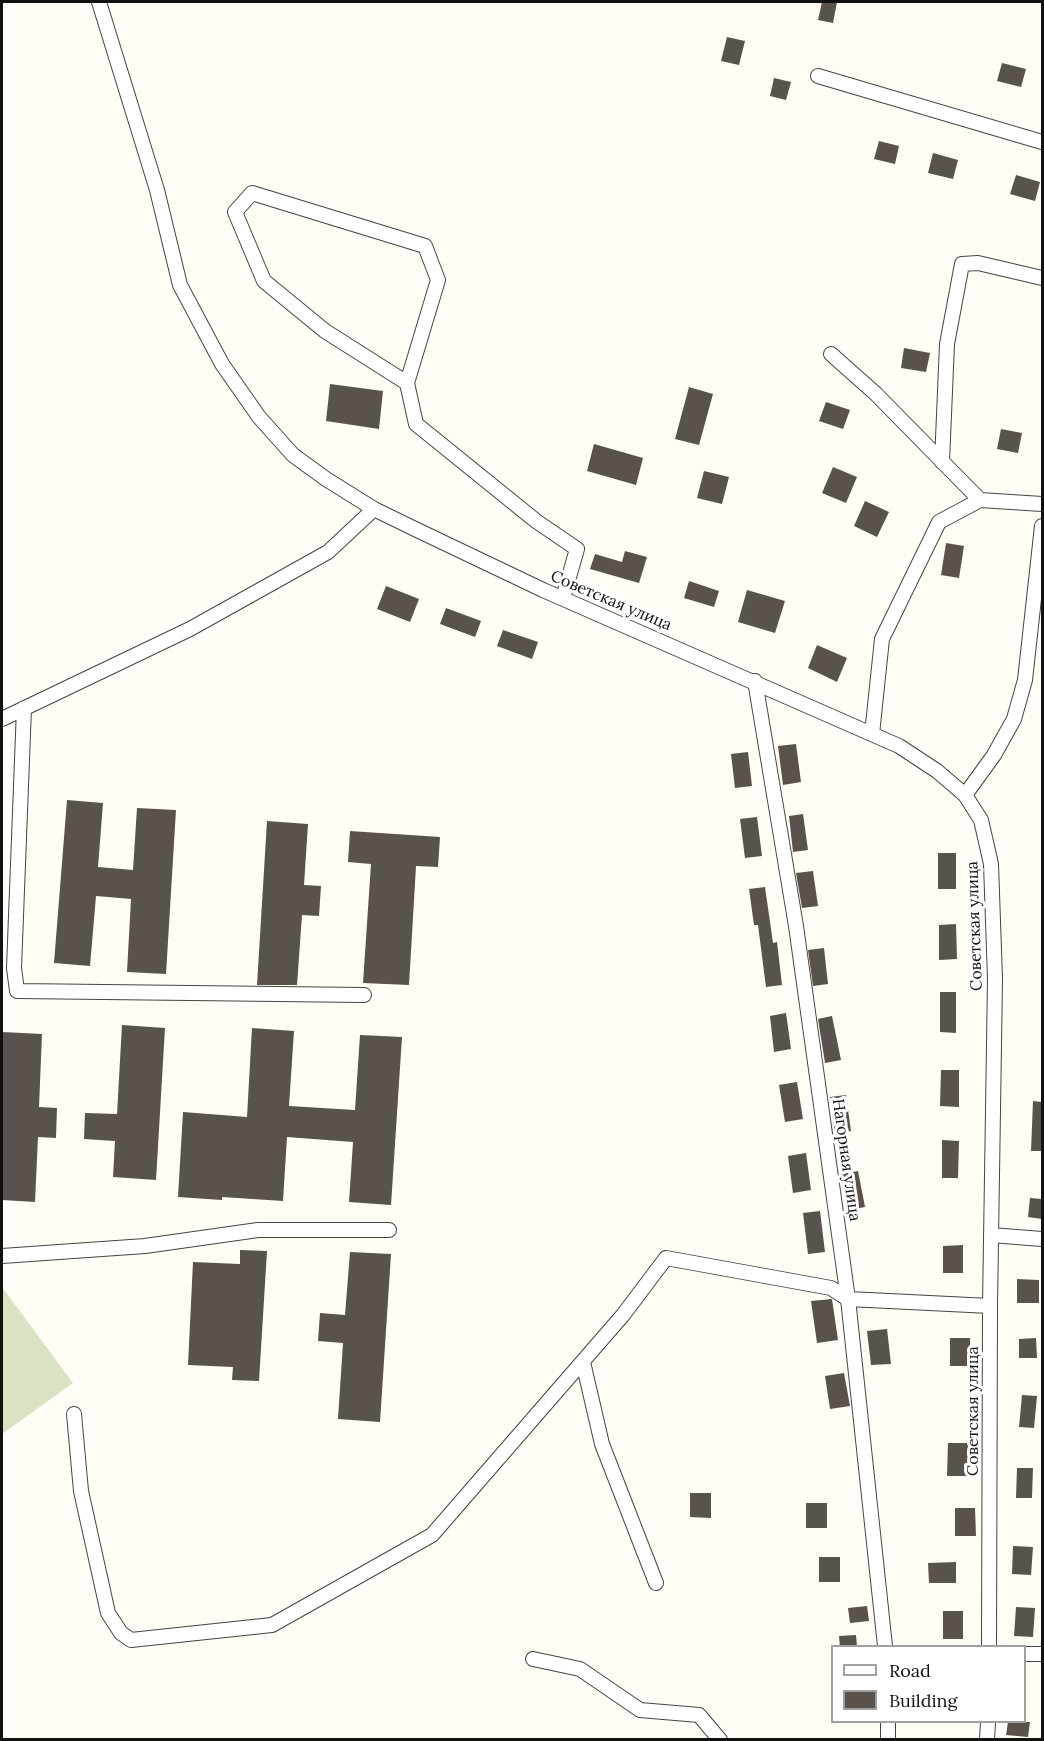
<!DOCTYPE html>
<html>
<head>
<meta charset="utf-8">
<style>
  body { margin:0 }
  #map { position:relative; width:1044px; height:1741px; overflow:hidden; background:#fffdf5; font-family:Lora,serif }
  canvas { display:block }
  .frame { position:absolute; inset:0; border:3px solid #111; pointer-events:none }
  .legend { position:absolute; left:831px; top:1645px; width:195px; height:78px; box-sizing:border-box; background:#fff; border:2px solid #a0a0a0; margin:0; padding:8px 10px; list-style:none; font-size:18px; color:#111 }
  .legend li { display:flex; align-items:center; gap:12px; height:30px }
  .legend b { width:30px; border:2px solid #a0a0a0 }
</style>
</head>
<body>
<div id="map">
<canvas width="1044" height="1741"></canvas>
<div class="frame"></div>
<ul class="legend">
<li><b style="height:8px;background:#fff"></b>Road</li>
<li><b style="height:16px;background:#5a524d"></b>Building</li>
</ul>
</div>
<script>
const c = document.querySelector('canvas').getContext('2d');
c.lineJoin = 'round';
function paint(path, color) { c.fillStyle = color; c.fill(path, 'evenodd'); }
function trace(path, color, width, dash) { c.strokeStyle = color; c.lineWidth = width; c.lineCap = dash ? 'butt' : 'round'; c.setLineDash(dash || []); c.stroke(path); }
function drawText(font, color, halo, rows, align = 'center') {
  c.font = font + ' Lora,serif'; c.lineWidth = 6; c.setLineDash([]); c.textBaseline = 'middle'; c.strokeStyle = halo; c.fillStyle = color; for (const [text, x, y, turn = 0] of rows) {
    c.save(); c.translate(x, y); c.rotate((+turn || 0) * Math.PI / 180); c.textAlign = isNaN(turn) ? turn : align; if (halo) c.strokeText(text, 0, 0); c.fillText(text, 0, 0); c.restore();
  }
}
paint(new Path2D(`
  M2,1287l71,96 -71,51z`), '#d9e3c4');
paint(new Path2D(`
  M822,2h15l-4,21 -15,-3z
  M727,37l18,4 -6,24 -18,-4z
  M1002,63l24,6 -5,18 -24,-6z
  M774,78l17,4 -5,18 -16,-4z
  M879,141l20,5 -4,18 -21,-5z
  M933,153l25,7 -5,19 -25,-6z
  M1016,175l24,7 -5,19 -25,-7z
  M904,348l26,5 -4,19 -25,-4z
  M330,384l53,7 -4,38 -53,-8z
  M689,387l24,7 -14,51 -24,-6z
  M826,402l24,8 -7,19 -24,-8z
  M1001,429l21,4 -4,20 -21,-4z
  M594,444l49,14 -7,27 -49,-14z
  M833,467l24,10 -11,26 -24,-10z
  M704,471l25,6 -7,27 -25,-6z
  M865,501l24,11 -12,25 -23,-11z
  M946,543l18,3 -5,32 -18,-3z
  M625,551l22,6 -8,26 -49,-14 5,-15 27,8z
  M689,581l30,10 -5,16 -30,-9z
  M386,586l33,13 -9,23 -33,-13z
  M747,590l38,11 -10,32 -37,-11z
  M446,608l35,13 -6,16 -35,-13z
  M503,630l35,12 -6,17 -35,-13z
  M817,645l30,13 -10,24 -29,-14z
  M796,744l5,38 -18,3 -5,-39z
  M748,752l4,34 -17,2 -4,-34z
  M67,800l36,3 -5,64 35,3 4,-62 39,2 -10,164 -39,-2 4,-73 -35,-3 -6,70 -36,-3z
  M803,814l5,36 -15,2 -4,-36z
  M757,817l5,39 -17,2 -5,-39z
  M267,821l41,3 -4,61 17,1 -2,30 -17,-1 -5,70h-40z
  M350,831l90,6 -2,30 -22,-1 -7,119 -46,-2 8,-119 -23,-2z
  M938,853h18v36h-18z
  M813,871l5,35 -16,2 -6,-35z
  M765,887l8,56 4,-1 5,43 -16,2 -8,-62h-4l-5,-36z
  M956,924l1,35 -18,1v-35z
  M824,948l4,36 -15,2 -5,-36z
  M940,992h16v41l-16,-1z
  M786,1013l5,36 -17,3 -4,-36z
  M832,1016l9,44 -16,3 -7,-44z
  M122,1025l43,3 -9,152 -43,-3 2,-36 -31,-2 1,-26 32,1z
  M252,1028l42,3 -5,75 66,4 5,-75 42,2 -11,168 -42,-3 4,-60 -66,-5 -4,64 -61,-4v3l-44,-3 5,-85 64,5z
  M2,1032l40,2 -3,73 18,1 -1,30 -18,-1 -3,65 -33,-2z
  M941,1070h18v37l-19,-1z
  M797,1082l6,37 -18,3 -6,-37z
  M846,1095l5,36 -16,2 -5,-36z
  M1033,1101l9,1v49h-11z
  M942,1140l17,1 -1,37h-16z
  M806,1153l5,37 -18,3 -5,-37z
  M858,1171l7,36 -17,3 -6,-36z
  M1030,1198l12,1v20l-14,-2z
  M820,1211l5,41 -17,2 -5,-41z
  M963,1245v28h-20v-27z
  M240,1250l27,1 -8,130 -27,-1 1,-13 -45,-2 5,-103 47,2z
  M350,1252l41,2 -11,168 -42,-3 5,-76 -25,-2 2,-28 25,2z
  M1017,1279l22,1v23h-22z
  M832,1299l6,41 -21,3 -6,-42z
  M887,1329l4,35 -20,1 -4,-34z
  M950,1338h20v28h-20z
  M1036,1338l1,20h-18v-19z
  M844,1373l6,33 -20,3 -5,-33z
  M1022,1395l15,1 -3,32 -15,-1z
  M948,1443h22v33h-23z
  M1017,1468h16l-1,30h-16z
  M690,1493h21v25l-21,-1z
  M806,1503h21v25h-21z
  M955,1508h20l1,28h-21z
  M1013,1546l20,1 -2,28 -19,-1z
  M819,1557h21v25h-21z
  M956,1562v21h-27l-1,-20z
  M867,1606l2,15 -19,2 -2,-15z
  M1016,1607l19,1 -2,29 -19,-1z
  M943,1611h20v28h-20z
  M856,1635l1,12h-17l-1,-11z
  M1008,1722h22l-2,15 -22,-2z`), '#5a524d');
const minor = new Path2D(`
  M99,2l58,188 23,95 42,79 37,53 34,38 33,24 48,30 41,20 128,61 356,156 38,25 28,24 16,25 10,44 4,115 -5,327 -1,340
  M818,76l224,66
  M831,354l45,40 104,106
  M407,383l-82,-52 -61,-50 -29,-69 17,-19 173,53 13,34 -31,103 9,41 120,97 41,28 -14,49
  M942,462l5,-118 15,-80 16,-1 64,15
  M755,681l41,245 52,373 37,347
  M24,708l-10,260 3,23 347,4
  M2,719l188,-90 138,-77 46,-43
  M872,734l10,-95 57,-117 41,-22 62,4
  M965,795l29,-40 20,-36 11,-39 17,-154
  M991,1235l51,4
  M2,1256l143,-10 113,-16h131
  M583,1362l19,82 54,139
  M74,1414l7,77 27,122 13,20 10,7 141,-15 160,-90 191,-220 43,-57 165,30 17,11 142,7
  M1024,1654h18
  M533,1659l47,10 60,41 59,5 21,25
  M888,1722v18
  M987,1740l1,-18`);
trace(minor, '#444', 16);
trace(minor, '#fff', 14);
drawText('16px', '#111', '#fff', [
  ["Советская улица",611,601,23],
  ["Советская улица",975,926,-92],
  ["Нагорная улица",846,1160,82],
  ["Советская улица",973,1411,-90]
]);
</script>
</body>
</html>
